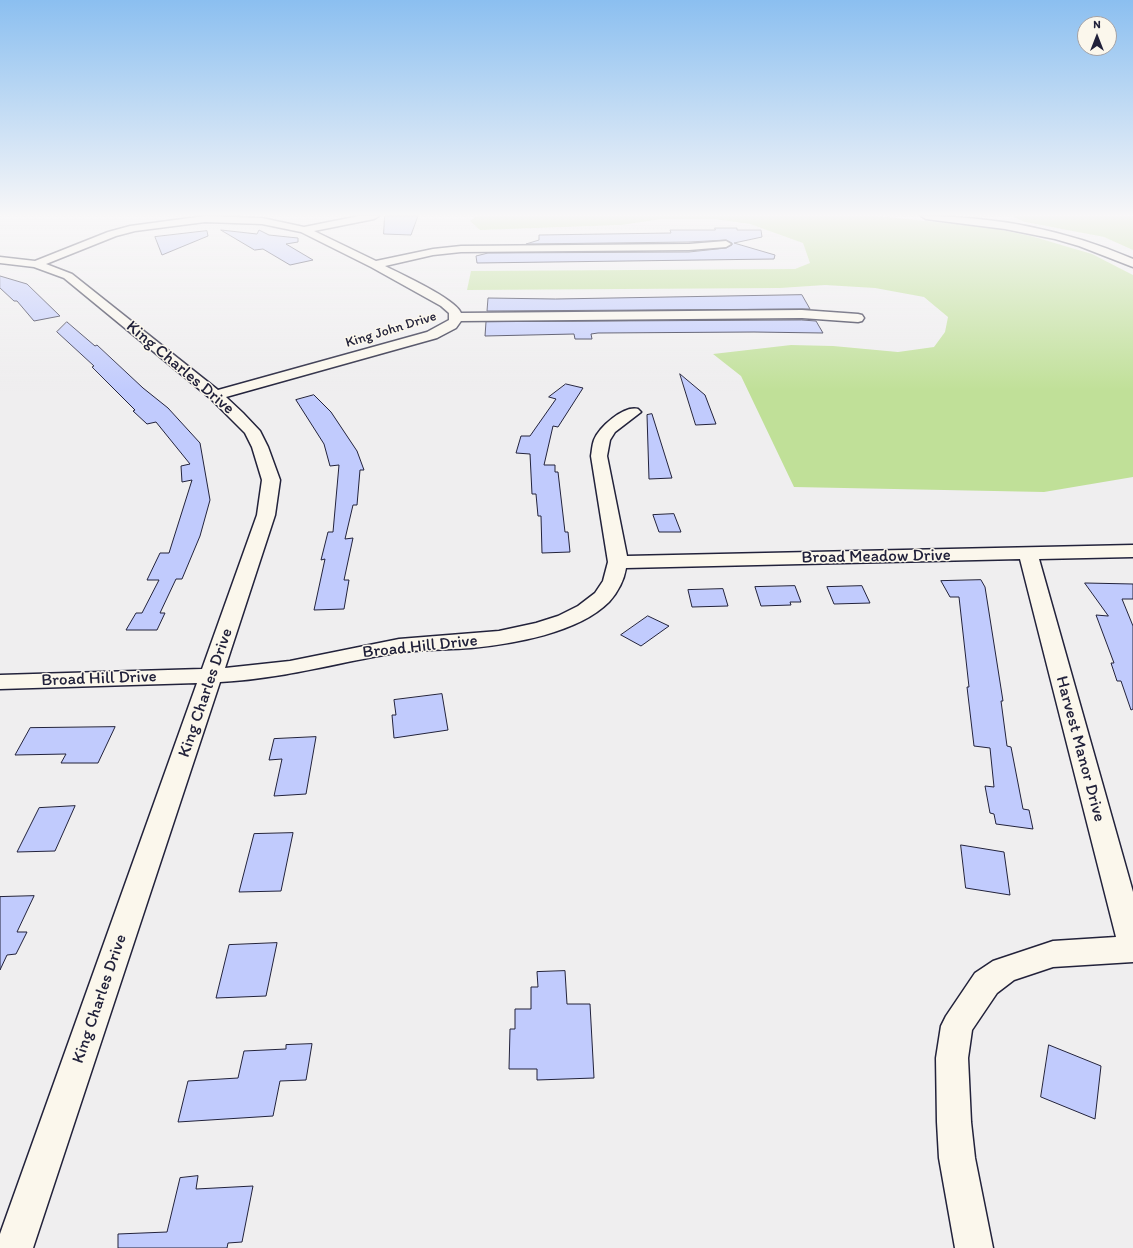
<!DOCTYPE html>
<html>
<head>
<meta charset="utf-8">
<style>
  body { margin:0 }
  #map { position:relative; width:1133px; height:1248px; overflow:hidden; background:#efeeef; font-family:Itim,sans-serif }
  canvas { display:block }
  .north { position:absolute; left:1077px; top:16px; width:40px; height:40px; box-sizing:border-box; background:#fbf7ec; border:1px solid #a4a2a5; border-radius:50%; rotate:0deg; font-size:11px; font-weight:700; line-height:16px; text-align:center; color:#22223b }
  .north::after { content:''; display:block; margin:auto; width:14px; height:18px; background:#22223b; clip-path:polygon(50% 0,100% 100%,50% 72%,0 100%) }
</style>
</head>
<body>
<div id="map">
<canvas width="1133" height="1248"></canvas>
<div class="north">N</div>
</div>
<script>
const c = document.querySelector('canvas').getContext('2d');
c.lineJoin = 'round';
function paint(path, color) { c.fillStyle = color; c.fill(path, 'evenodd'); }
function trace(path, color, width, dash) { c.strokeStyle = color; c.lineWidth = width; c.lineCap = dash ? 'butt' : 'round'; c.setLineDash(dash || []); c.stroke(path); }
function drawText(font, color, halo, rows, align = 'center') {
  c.font = font + ' Itim,sans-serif'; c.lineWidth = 3; c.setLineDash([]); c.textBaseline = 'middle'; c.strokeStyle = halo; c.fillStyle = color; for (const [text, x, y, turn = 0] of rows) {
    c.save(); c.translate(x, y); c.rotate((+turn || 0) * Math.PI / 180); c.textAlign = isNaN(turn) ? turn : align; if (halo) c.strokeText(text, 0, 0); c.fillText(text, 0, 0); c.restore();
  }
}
paint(new Path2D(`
  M477,216h399l111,11 44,9 61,18 41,21v202l-89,15 -250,-5 -53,-111 -28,-22 78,-9 42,1 65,6 36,-5 11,-15 3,-15 -24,-20 -49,-9 -50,-3 -45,3 -313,2 4,-19 324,-2 15,-6 -7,-20 -53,-19 -35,-5h-54l-40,6 -141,5 -10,-9z
  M1012,216h121v34l-29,-13 -79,-15z`), '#c0e098');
const building = new Path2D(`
  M385,216h33l-7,19 -27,-1z
  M715,228h22v2h24l1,7 -28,6 41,12 -1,4 -297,4 -1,-7 12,-3 201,-1 37,-4 6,-3v-2l-6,-3 -37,2 -163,2 13,-4v-5l132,-2 -1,-3h45z
  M221,230l36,4 2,-4 10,5 29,3v4l-12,2 27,16 -23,5 -27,-16 -8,1z
  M207,231l1,5 -46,19 -7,-18z
  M0,276l27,8 33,32 -26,5 -17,-20h-3l-14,-13z
  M802,295l8,14 -323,2 1,-13 67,1z
  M802,320l14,1 7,12 -69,-1 -156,1 -7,1 1,5h-17l-1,-5 -89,2 1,-14z
  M67,322l28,24 2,-1 46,43 25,20 32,35 10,57 -10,36 -18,43h-6l-16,34h5l-8,17h-31l10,-17h6l17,-33h-12l13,-27h9l23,-73 -10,2 -1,-16 9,-2 -34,-42 -9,2 -14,-13 2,-1 -43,-43 2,-1 -37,-34z
  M680,374l25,21 11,29 -20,1z
  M566,384l17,4 -25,39 -5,-1 -9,39h11v7h3l7,60h3l2,20 -28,1 -1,-37h-3l-2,-22h-4l-2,-40 -14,-1 5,-17h9l26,-37 -7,-2z
  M314,395l17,17 26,39 7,19h-4l-3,35h-4l-8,34 8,-1 -9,42h5l-5,29 -30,1 11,-51 -4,1 7,-28h5l6,-67 -9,1 -6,-22 -28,-44z
  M652,414l20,64 -23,1 -2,-64z
  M674,514l7,18h-22l-6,-17z
  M981,580l4,7 18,114h-2l6,45 4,1 12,62 6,1 4,19 -37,-5 -2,-10 -4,-1 -5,-27 9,1 -4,-39 -16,-2 -7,-59h2l-10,-90h-9l-9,-16z
  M1085,583l48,1v15h-11l11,27v83l-2,1 -10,-29h-4l-6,-18h3l-18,-48 12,1z
  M795,586l6,16h-11l1,3 -30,1 -6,-19z
  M862,586l8,17 -36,1 -7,-17z
  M723,589l5,17 -36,1 -4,-17z
  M648,616l21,10 -28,20 -20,-11z
  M442,694l6,36 -54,8 -2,-23h4l-2,-15z
  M115,727l-17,36h-37l5,-9 -51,1 15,-27z
  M316,737l-10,57 -32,2 8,-37 -13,1 5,-21z
  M75,806l-20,45 -38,1 22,-44z
  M293,833l-12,58 -42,1 15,-58z
  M961,845l43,7 6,43 -44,-7z
  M34,896l-17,36h10l-11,22 -9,1 -7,15v-73z
  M277,943l-11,53 -50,2 13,-53z
  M565,971l2,33h23l4,74 -57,2v-11h-28l1,-40h5v-20h16v-22h7l-1,-15z
  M312,1044l-6,36 -26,1 -7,35 -95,6 10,-41 50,-3 6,-27 42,-2v-4z
  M1049,1045l52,21 -6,53 -54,-22z
  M198,1176l-2,13 57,-3 -11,56 -14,1 -1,5h-109v-14l49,-2 13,-54z`);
paint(building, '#c1cbfd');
trace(building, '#22223b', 1);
const street = new Path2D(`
  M205,216l57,2 42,9 55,-11h20l-5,3 -60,12 62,30 57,-12 28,-3 228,-2 37,-3 5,3 -5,3 -37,3 -228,2 -28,3 -48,11c16,8 71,33 76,47l341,-3 56,4 4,1 2,3 -2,3 -4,1 -56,-4 -341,3 -5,7 -19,10 -211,59 17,16 17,18 8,16 12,33 -5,35 -50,153 65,-7 109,-22 100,-8 37,-8 22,-7 20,-10 17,-13 8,-12 5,-19 -17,-106c1,-5 1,-11 3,-16 5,-13 30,-35 44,-31l3,3 -26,20 -5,8 -3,16 20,100 506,-11v12l-94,2 94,333v70l-80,5 -39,13 -17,13 -25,37 -4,28 3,64 4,36 18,90h-38l-16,-90 -2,-36 -1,-64 5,-32 5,-10 29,-43 18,-12 60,-20 63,-4 -96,-378 -394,9c-2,12 -8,24 -17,34 -31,31 -96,42 -138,46 -26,2 -51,1 -76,5 -59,10 -115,26 -175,29l-187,566h-33v-14l197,-551 -197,6v-14l202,-6 55,-154 5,-35 -10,-33 -7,-14 -35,-35 -146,-120 -30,-11 -34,-4v-6l35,4 73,-29 22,-6zM205,222l57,2 39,8 70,35 70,39 8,7v7l-22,12 -209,58 -146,-116 -26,-10 70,-28 19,-5z`);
const secondary = new Path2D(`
  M921,216c73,0 145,14 212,43v8l-54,-21 -24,-7 -50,-10 -79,-10z`);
trace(street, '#22223b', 3);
trace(secondary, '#22223b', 3);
paint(street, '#fbf7ec');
paint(secondary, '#fbf7ec');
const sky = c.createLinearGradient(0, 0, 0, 391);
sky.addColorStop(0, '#8bbff0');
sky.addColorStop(0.55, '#f8f7f8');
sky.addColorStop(1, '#f8f7f800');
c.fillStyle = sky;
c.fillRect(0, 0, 1133, 391);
drawText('14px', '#22223b', '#fbf7ec', [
  ["King John Drive",391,330,-17]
]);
drawText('17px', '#22223b', '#fbf7ec', [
  ["King Charles Drive",180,368,40],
  ["Broad Meadow Drive",876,557,-1],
  ["Broad Hill Drive",420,647,-6],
  ["Broad Hill Drive",99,679,-2],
  ["King Charles Drive",206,693,-71],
  ["Harvest Manor Drive",1080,749,75],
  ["King Charles Drive",100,999,-71]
]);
</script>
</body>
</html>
